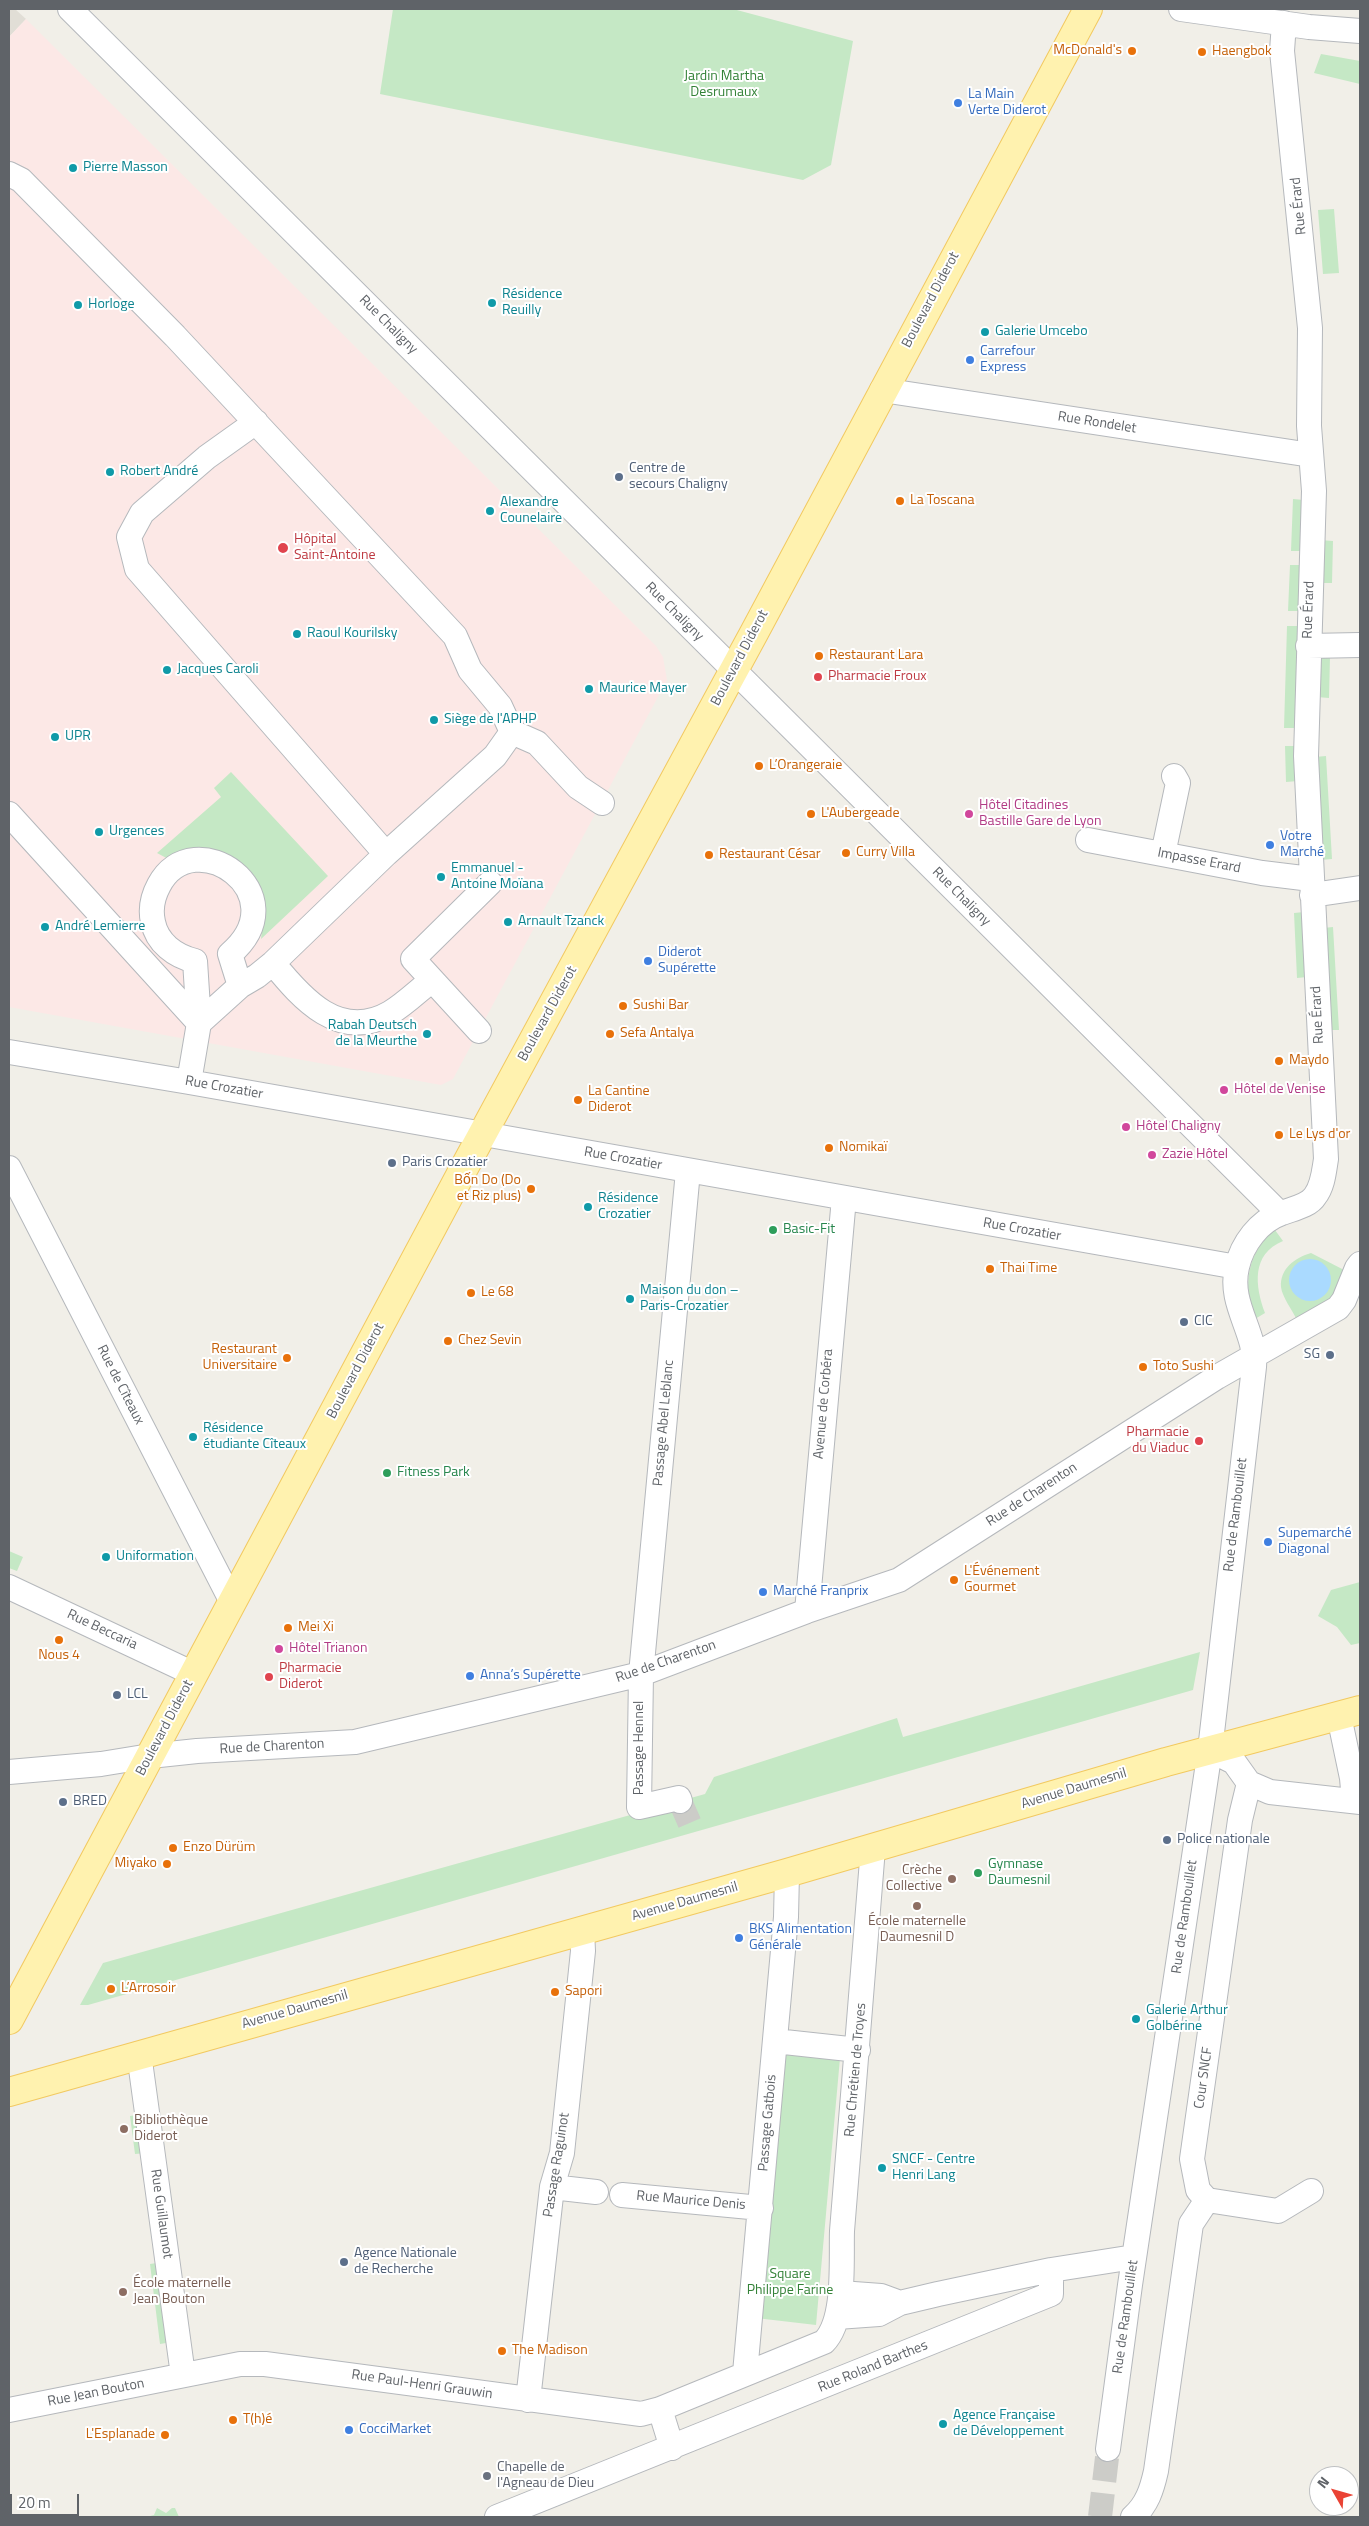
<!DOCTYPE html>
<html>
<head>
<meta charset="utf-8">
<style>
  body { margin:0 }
  #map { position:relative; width:1369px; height:2526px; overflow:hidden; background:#f1efe8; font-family:"Titillium Web",sans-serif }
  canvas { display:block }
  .frame { position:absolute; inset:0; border:10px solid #5f6368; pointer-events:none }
  .north { position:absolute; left:1309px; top:2466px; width:50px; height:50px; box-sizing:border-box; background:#fff; border:1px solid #bfc1c3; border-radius:50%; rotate:308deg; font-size:14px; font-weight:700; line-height:20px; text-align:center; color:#5f6368 }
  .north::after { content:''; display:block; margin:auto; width:18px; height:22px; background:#ea4335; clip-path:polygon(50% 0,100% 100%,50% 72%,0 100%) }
  .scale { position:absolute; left:10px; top:2494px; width:69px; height:22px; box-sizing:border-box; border:2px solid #5f6368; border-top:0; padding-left:6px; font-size:15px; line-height:18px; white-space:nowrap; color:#5f6368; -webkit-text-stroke:4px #fff; paint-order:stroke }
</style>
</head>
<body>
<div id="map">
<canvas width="1369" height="2526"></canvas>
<div class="frame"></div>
<div class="north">N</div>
<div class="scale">20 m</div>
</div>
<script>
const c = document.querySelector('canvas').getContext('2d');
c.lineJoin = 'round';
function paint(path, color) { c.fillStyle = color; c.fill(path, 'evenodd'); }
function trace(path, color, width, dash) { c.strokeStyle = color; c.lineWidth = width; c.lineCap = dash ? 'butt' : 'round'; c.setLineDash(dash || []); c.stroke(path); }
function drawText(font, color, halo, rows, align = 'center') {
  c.font = font + ' "Titillium Web",sans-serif'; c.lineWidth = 4; c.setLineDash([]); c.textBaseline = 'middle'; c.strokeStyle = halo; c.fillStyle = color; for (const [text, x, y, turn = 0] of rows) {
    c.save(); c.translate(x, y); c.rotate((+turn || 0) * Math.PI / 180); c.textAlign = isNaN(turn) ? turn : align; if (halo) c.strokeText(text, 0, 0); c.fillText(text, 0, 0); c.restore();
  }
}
paint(new Path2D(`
  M9,9h6l11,10 -17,18z`), '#e1ded6');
paint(new Path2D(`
  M26,19l630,627 7,11 4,23 -214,399 -12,6 -432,-78v-970z`), '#fce8e6');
paint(new Path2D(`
  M393,9h340l120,32 -22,124 -28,15 -423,-86z
  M1321,54l39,7v23l-46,-11z
  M1334,209l5,64 -16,1 -5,-64z
  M1293,499l11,1 -2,51h-11z
  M1320,540l13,1 -1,42h-13z
  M1290,565h11l-1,46h-12z
  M1287,626h13l-3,102h-13z
  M1318,657h12l-1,41 -12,-1z
  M1285,746h12l1,35 -12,1z
  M1326,756l6,103 -12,1 -5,-103z
  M231,772l97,104 -67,63c4,-31 4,-44 -14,-69l-75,-9 -15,-8 64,-56 -7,-9z
  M1304,912l3,65 -10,1 -3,-65z
  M1333,927l6,103h-11l-5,-102z
  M1275,1230l8,11c-32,13 -28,45 -18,72l-10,6c-13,-30 -8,-69 20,-89z
  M1311,1253l35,18 -12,29 -37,20c-4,-9 -15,-23 -16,-33 -1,-19 14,-29 30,-34z
  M9,1551l14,6 -6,14 -8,-3z
  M1360,1582v61l-9,2 -14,-18 -19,-11 13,-26z
  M1200,1652l-7,38 -1105,315h-8l23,-42 602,-169 9,-17 183,-59 6,19z
  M783,2052l57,6 -24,267 -60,-7z
  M143,2114l4,39 -12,1 -5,-38z
  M163,2262l9,80 -12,2 -10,-80z
  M157,2508l9,5 6,-5h3l4,9h-33l8,-2z`), '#c5e8c5');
paint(new Path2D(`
  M1289 1280a21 21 0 1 1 42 0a21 21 0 1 1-42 0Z`), '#aadaff');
trace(new Path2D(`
  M680,1801l14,32
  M1100,2517l8,-68`), '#ccccc8', 24, [24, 12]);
const minor = new Path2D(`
  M70,9l1209,1204
  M1181,9l128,18 51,4
  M9,174l12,6 154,156 280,300 15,34 30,36 12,26 25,11 41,44 24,16
  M882,390l429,65
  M256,422l-49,35 -65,56 -13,24 8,32 249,285
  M1308,646l52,-1
  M9,814l190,209
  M1088,840l174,33 49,6
  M1163,854l15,-71 -4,-7
  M1312,895l48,-7
  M273,963c29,36 67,79 117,50 15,-9 28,-22 42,-33
  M199,1023l41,-37 17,-10 16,-13 113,-109 109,-98 17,-24
  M479,1031l-66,-72 77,-76
  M9,1052l180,30 1048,185
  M189,1082l10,-59 -4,-62c-20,-5 -38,-18 -42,-39 -3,-13 0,-26 6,-37 35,-65 141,9 71,69l10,32
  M9,1168l223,434
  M9,1587l185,87
  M807,1611l37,-413
  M1339,1716l13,62 2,23
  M1210,1750l24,12 15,21 21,9 90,10
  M9,1772l92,-8 49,-8 47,-5 158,-9 286,-68 166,-63 92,-31 318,-203 121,-69 6,-8 13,-32 3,-4
  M1249,1783l-9,37 -48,339 6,31 9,10 71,11 33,-20
  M680,1801l-1,-3 -40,9 2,-133 47,-503
  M775,2041l83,9
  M139,2054l44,321
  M552,2187l44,5
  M622,2195l139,13
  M840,2293l41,3 19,7
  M837,2317l42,-3 21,-11 38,-9 113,-24 83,-13
  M745,2373l41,-456 1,-44
  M528,2400l24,-213 10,-34 21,-202 -1,-21
  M660,2409l12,39
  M9,2410l231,-46h25l376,50 19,-5 164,-67c22,-22 17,-81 18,-111l31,-383
  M1108,2449l22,-164 80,-535 44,-383c3,-35 -26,-62 -17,-100 5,-23 22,-46 45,-54 10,-4 27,-7 33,-17 8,-10 9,-25 11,-37l-20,-403 8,-265 -5,-65 1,-98 -28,-277 2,-28
  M497,2517l554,-223v-24
  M1133,2517c14,-12 19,-28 23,-46l35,-247 16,-24`);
const major = new Path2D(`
  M9,2020l455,-852 290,-535 334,-624
  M9,2092l778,-219 379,-111 194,-52`);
trace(minor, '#b5b8bc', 26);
trace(major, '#f2c960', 30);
trace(minor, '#fff', 24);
trace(major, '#fff2af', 28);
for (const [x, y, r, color] of [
  [1132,51,5,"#e8710a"],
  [1202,52,5,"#e8710a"],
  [958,103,5,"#3f7fe0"],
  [73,168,5,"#0f9aa8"],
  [492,303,5,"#0f9aa8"],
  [78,305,5,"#0f9aa8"],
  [985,332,5,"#0f9aa8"],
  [970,360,5,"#3f7fe0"],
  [110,472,5,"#0f9aa8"],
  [619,477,5,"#5c6f8a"],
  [900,501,5,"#e8710a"],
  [490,511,5,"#0f9aa8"],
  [283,548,6,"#e0444e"],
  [297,634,5,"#0f9aa8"],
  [819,656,5,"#e8710a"],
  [167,670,5,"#0f9aa8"],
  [818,677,5,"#e0444e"],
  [589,689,5,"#0f9aa8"],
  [434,720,5,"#0f9aa8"],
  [55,737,5,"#0f9aa8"],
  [759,766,5,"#e8710a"],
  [811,814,5,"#e8710a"],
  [969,814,5,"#d1479c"],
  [99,832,5,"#0f9aa8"],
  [1270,845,5,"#3f7fe0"],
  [846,853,5,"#e8710a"],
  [709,855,5,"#e8710a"],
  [441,877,5,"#0f9aa8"],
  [508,922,5,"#0f9aa8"],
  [45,927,5,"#0f9aa8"],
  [648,961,5,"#3f7fe0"],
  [623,1006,5,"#e8710a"],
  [427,1034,5,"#0f9aa8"],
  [610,1034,5,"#e8710a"],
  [1279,1061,5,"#e8710a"],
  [1224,1090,5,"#d1479c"],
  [578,1100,5,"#e8710a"],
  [1126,1127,5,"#d1479c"],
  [1279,1135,5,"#e8710a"],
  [829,1148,5,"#e8710a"],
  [1152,1155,5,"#d1479c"],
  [392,1163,5,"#5c6f8a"],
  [531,1189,5,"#e8710a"],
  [588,1207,5,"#0f9aa8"],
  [773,1230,5,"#2e9e5b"],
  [990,1269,5,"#e8710a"],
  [471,1293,5,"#e8710a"],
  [630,1299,5,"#0f9aa8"],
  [1184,1322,5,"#5c6f8a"],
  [448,1341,5,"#e8710a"],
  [1330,1355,5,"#5c6f8a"],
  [287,1358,5,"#e8710a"],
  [1143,1367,5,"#e8710a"],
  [193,1437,5,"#0f9aa8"],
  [1199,1441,5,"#e0444e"],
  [387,1473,5,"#2e9e5b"],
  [1268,1542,5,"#3f7fe0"],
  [106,1557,5,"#0f9aa8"],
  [954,1580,5,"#e8710a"],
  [763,1592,5,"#3f7fe0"],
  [288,1628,5,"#e8710a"],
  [59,1640,5,"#e8710a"],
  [279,1649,5,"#d1479c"],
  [470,1676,5,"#3f7fe0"],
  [269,1677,5,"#e0444e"],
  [117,1695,5,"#5c6f8a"],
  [63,1802,5,"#5c6f8a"],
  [1167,1840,5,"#5c6f8a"],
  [173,1848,5,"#e8710a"],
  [167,1864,5,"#e8710a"],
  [978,1873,5,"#2e9e5b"],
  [952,1879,5,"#8d6e63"],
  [917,1906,5,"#8d6e63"],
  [739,1938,5,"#3f7fe0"],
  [111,1989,5,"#e8710a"],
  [555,1992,5,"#e8710a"],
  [1136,2019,5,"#0f9aa8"],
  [124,2129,5,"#8d6e63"],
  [882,2168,5,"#0f9aa8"],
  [344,2262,5,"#5c6f8a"],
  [123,2292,5,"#8d6e63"],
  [502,2351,5,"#e8710a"],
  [233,2420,5,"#e8710a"],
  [943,2424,5,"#0f9aa8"],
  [349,2430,5,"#3f7fe0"],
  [165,2435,5,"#e8710a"],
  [487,2476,5,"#6b7280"]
]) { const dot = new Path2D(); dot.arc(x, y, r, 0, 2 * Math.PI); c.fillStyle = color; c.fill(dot); trace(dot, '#fff', 2); }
drawText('14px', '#c56008', '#fff', [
  ["McDonald's",1122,51,"right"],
  ["Haengbok",1212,52],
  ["La Toscana",910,501],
  ["Restaurant Lara",829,656],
  ["L’Orangeraie",769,766],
  ["L'Aubergeade",821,814],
  ["Curry Villa",856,853],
  ["Restaurant César",719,855],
  ["Sushi Bar",633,1006],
  ["Sefa Antalya",620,1034],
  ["Maydo",1289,1061],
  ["La Cantine",588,1092],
  ["Diderot",588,1108],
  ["Le Lys d'or",1289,1135],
  ["Nomikaï",839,1148],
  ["Bốn Do (Do",521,1181,"right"],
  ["et Riz plus)",521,1197,"right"],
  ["Thai Time",1000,1269],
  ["Le 68",481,1293],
  ["Chez Sevin",458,1341],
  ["Restaurant",277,1350,"right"],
  ["Universitaire",277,1366,"right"],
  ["Toto Sushi",1153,1367],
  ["L'Événement",964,1572],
  ["Gourmet",964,1588],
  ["Mei Xi",298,1628],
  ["Nous 4",59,1656,"center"],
  ["Enzo Dürüm",183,1848],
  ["Miyako",157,1864,"right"],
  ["L’Arrosoir",121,1989],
  ["Sapori",565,1992],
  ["The Madison",512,2351],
  ["T(h)é",243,2420],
  ["L'Esplanade",155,2435,"right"]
], 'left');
drawText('14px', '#348238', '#fff', [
  ["Jardin Martha",724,77],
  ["Desrumaux",724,93],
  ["Square",790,2275],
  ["Philippe Farine",790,2291]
]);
drawText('14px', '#366cbe', '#fff', [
  ["La Main",968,95],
  ["Verte Diderot",968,111],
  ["Carrefour",980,352],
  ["Express",980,368],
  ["Votre",1280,837],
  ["Marché",1280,853],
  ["Diderot",658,953],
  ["Supérette",658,969],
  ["Supemarché",1278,1534],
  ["Diagonal",1278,1550],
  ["Marché Franprix",773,1592],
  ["Anna’s Supérette",480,1676],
  ["BKS Alimentation",749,1930],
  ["Générale",749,1946],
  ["CocciMarket",359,2430]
], 'left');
drawText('14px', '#0d838f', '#fff', [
  ["Pierre Masson",83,168],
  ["Résidence",502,295],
  ["Reuilly",502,311],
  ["Horloge",88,305],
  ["Galerie Umcebo",995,332],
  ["Robert André",120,472],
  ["Alexandre",500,503],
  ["Counelaire",500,519],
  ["Raoul Kourilsky",307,634],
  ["Jacques Caroli",177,670],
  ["Maurice Mayer",599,689],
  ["Siège de l'APHP",444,720],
  ["UPR",65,737],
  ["Urgences",109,832],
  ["Emmanuel -",451,869],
  ["Antoine Moïana",451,885],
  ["Arnault Tzanck",518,922],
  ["André Lemierre",55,927],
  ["Rabah Deutsch",417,1026,"right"],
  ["de la Meurthe",417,1042,"right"],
  ["Résidence",598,1199],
  ["Crozatier",598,1215],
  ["Maison du don –",640,1291],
  ["Paris-Crozatier",640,1307],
  ["Résidence",203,1429],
  ["étudiante Cîteaux",203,1445],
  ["Uniformation",116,1557],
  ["Galerie Arthur",1146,2011],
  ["Golbérine",1146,2027],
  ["SNCF - Centre",892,2160],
  ["Henri Lang",892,2176],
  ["Agence Française",953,2416],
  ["de Développement",953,2432]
], 'left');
drawText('14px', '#5f6368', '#fff', [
  ["Rue Érard",1299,206,-96],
  ["Boulevard Diderot",931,300,-62],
  ["Rue Chaligny",388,325,45],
  ["Rue Rondelet",1097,423,9],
  ["Rue Érard",1309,610,-88],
  ["Rue Chaligny",674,612,45],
  ["Boulevard Diderot",740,658,-62],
  ["Impasse Erard",1199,861,11],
  ["Rue Chaligny",961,897,45],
  ["Boulevard Diderot",548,1014,-61],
  ["Rue Érard",1318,1015,-93],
  ["Rue Crozatier",224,1088,10],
  ["Rue Crozatier",623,1159,10],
  ["Rue Crozatier",1022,1230,10],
  ["Boulevard Diderot",356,1371,-62],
  ["Rue de Cîteaux",120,1385,63],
  ["Avenue de Corbéra",824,1404,-85],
  ["Passage Abel Leblanc",664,1423,-85],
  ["Rue de Charenton",1032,1495,-33],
  ["Rue de Rambouillet",1236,1515,-83],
  ["Rue Beccaria",102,1630,25],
  ["Rue de Charenton",666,1662,-19],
  ["Boulevard Diderot",165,1728,-62],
  ["Rue de Charenton",272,1747,-3],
  ["Passage Hennel",640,1748,-90],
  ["Avenue Daumesnil",1074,1789,-17],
  ["Avenue Daumesnil",685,1902,-16],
  ["Rue de Rambouillet",1185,1917,-82],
  ["Avenue Daumesnil",295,2010,-16],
  ["Rue Chrétien de Troyes",856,2070,-85],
  ["Cour SNCF",1204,2078,-82],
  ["Passage Gatbois",768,2123,-85],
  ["Passage Raguinot",557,2165,-81],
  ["Rue Maurice Denis",691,2201,5],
  ["Rue Guillaumot",161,2214,82],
  ["Rue de Rambouillet",1126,2317,-82],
  ["Rue Roland Barthes",873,2367,-22],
  ["Rue Paul-Henri Grauwin",422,2385,8],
  ["Rue Jean Bouton",96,2393,-11]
]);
drawText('14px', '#4e5e75', '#fff', [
  ["Centre de",629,469],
  ["secours Chaligny",629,485],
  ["Paris Crozatier",402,1163],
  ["CIC",1194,1322],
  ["SG",1320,1355,"right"],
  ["LCL",127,1695],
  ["BRED",73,1802],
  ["Police nationale",1177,1840],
  ["Agence Nationale",354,2254],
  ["de Recherche",354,2270]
], 'left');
drawText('14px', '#be3a42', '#fff', [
  ["Hôpital",294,540],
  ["Saint-Antoine",294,556],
  ["Pharmacie Froux",828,677],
  ["Pharmacie",1189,1433,"right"],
  ["du Viaduc",1189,1449,"right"],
  ["Pharmacie",279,1669],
  ["Diderot",279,1685]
], 'left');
drawText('14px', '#b23c85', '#fff', [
  ["Hôtel Citadines",979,806],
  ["Bastille Gare de Lyon",979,822],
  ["Hôtel de Venise",1234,1090],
  ["Hôtel Chaligny",1136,1127],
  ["Zazie Hôtel",1162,1155],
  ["Hôtel Trianon",289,1649]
], 'left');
drawText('14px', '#27864d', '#fff', [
  ["Basic-Fit",783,1230],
  ["Fitness Park",397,1473],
  ["Gymnase",988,1865],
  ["Daumesnil",988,1881]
], 'left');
drawText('14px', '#785e54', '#fff', [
  ["Crèche",942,1871,"right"],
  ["Collective",942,1887,"right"],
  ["École maternelle",917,1922,"center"],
  ["Daumesnil D",917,1938,"center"],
  ["Bibliothèque",134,2121],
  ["Diderot",134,2137],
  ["École maternelle",133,2284],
  ["Jean Bouton",133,2300]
], 'left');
drawText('14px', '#5b616d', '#fff', [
  ["Chapelle de",497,2468],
  ["l'Agneau de Dieu",497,2484]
], 'left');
</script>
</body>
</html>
